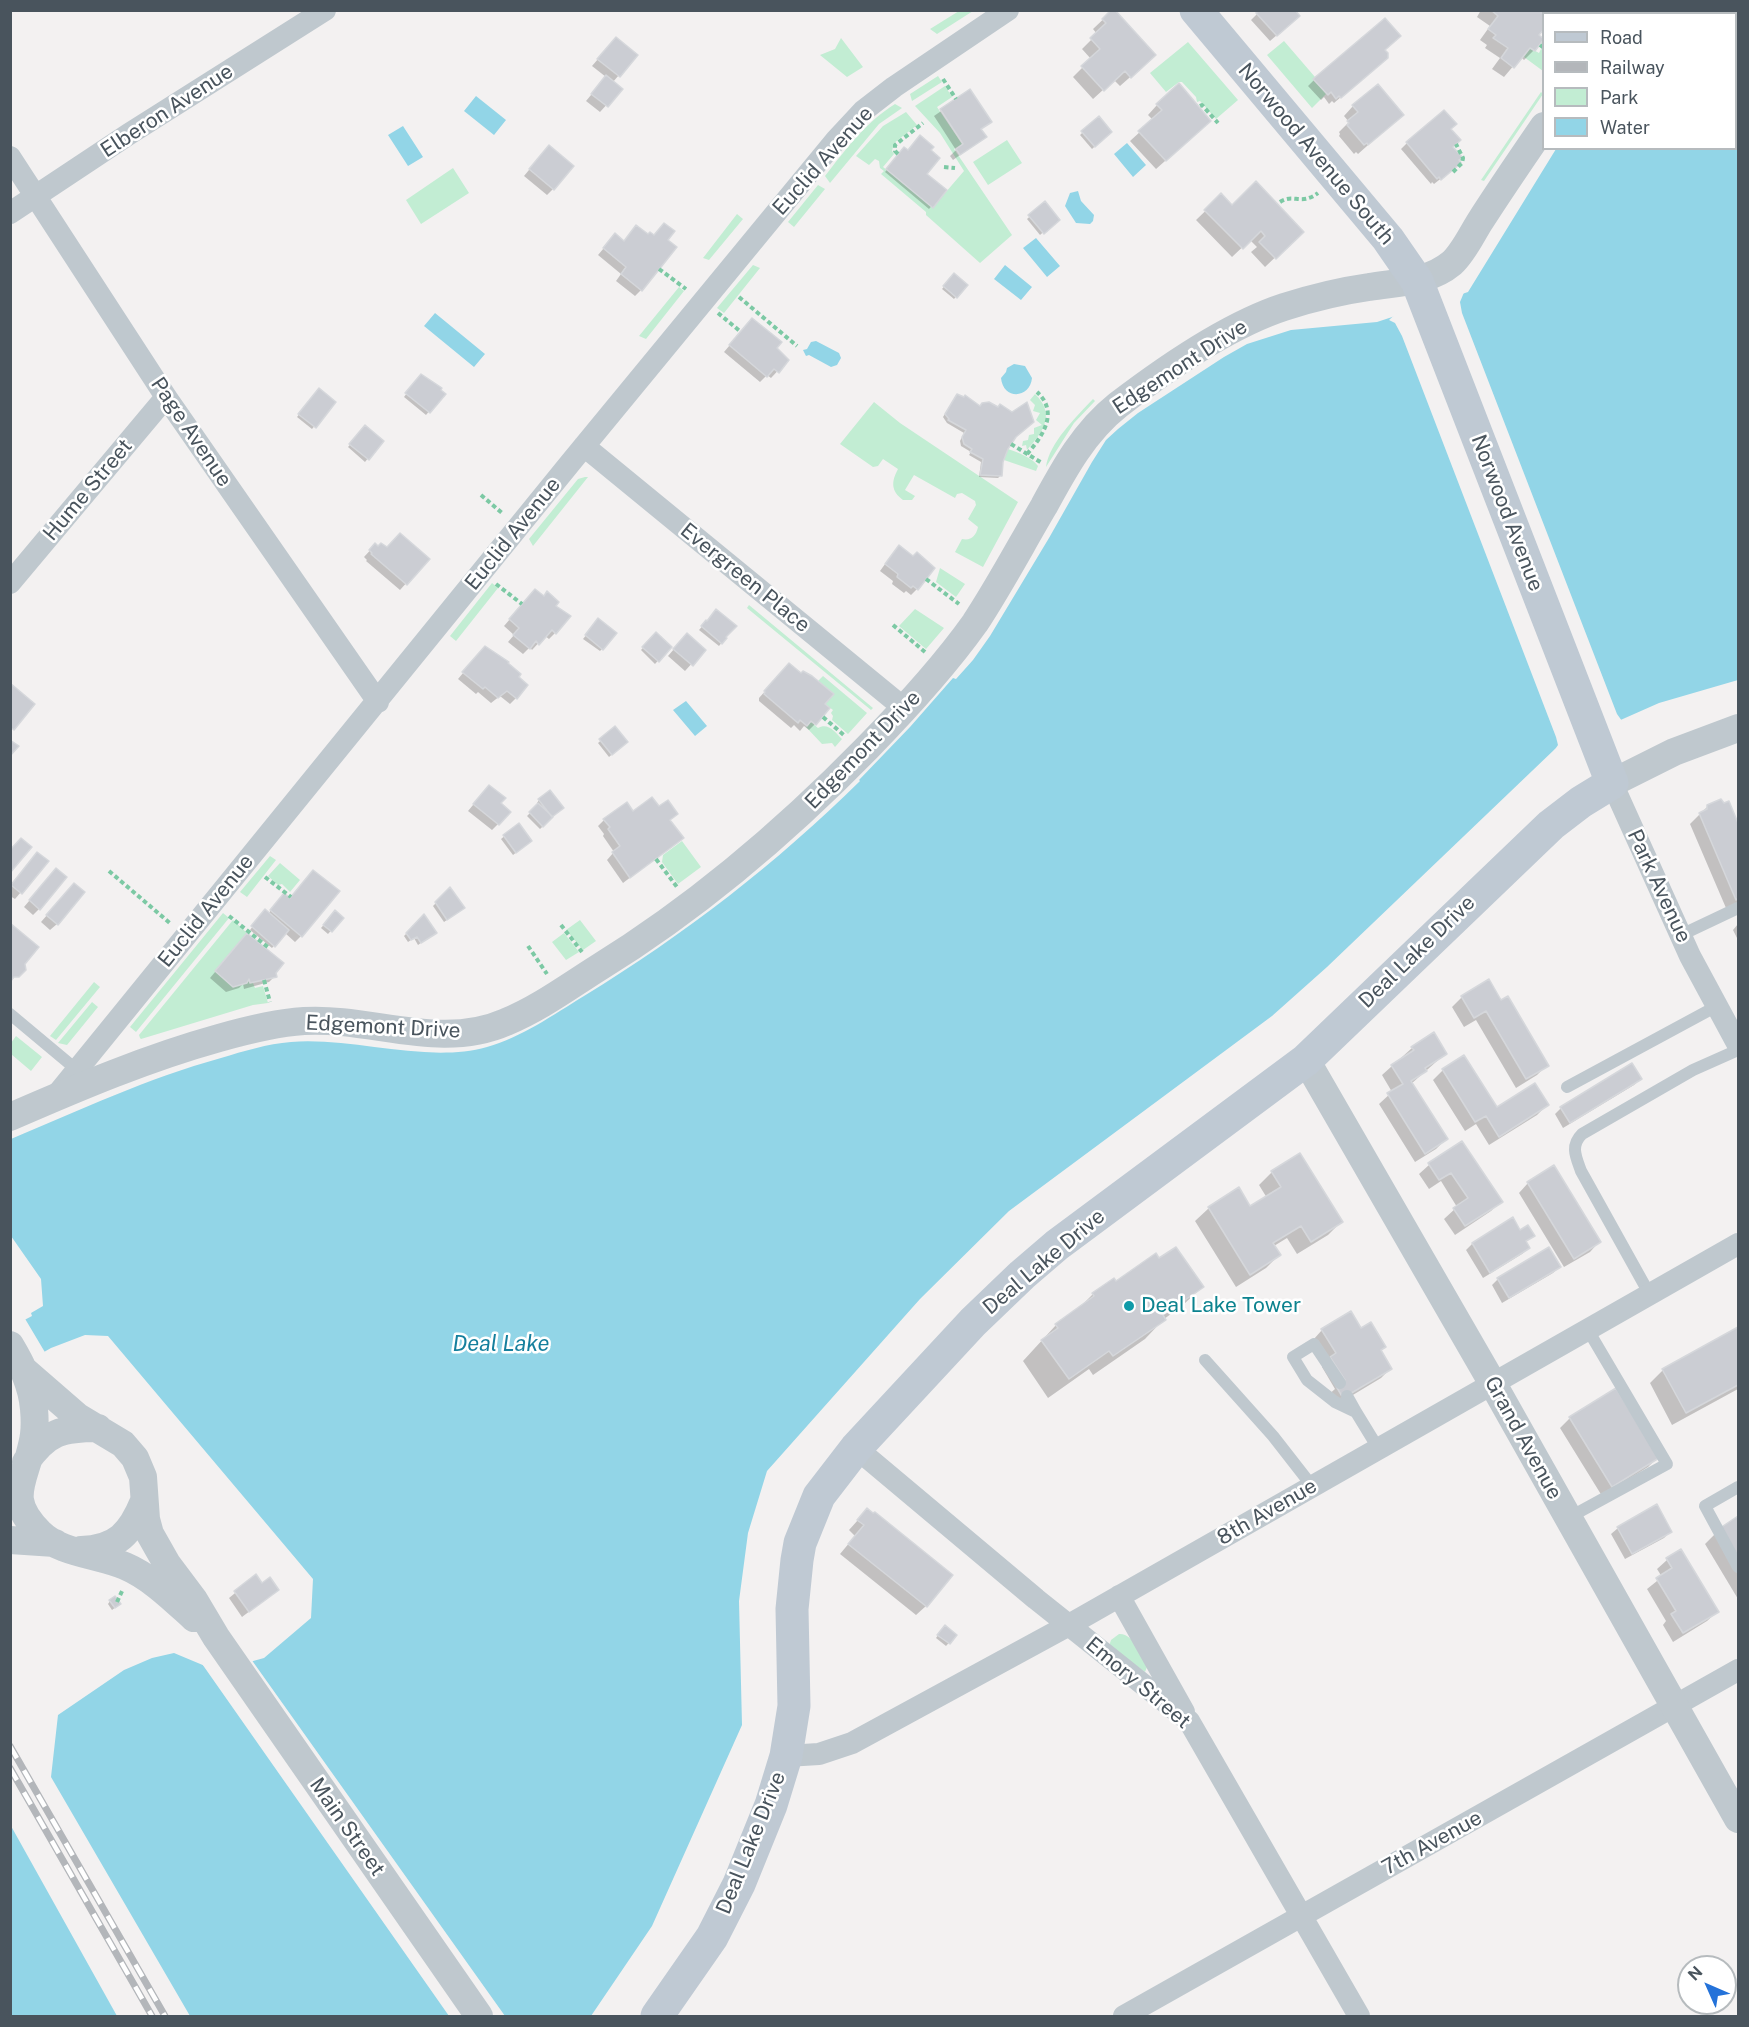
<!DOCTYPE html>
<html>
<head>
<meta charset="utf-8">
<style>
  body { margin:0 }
  #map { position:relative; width:1749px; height:2027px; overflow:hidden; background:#f3f1f1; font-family:"Public Sans",sans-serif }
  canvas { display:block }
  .frame { position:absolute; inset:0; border:12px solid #49545d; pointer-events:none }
  .legend { position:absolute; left:1542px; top:12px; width:195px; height:138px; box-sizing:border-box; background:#fff; border:2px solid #b6bbbe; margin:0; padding:8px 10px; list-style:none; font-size:18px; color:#49545d }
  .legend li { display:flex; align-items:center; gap:12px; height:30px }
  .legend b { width:30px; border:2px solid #b6bbbe }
  .north { position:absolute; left:1677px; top:1955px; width:60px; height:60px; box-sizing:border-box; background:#fff; border:2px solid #b6bbbe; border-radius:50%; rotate:315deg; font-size:16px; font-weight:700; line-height:24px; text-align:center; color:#49545d }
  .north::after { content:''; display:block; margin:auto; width:21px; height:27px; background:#2472d9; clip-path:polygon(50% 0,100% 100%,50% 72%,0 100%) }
</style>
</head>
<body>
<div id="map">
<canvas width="1749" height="2027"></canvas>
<div class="frame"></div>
<ul class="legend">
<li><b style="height:8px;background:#bfc9d3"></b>Road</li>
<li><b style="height:8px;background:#b3b6ba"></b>Railway</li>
<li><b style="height:16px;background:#c2edd3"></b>Park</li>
<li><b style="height:16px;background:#92d5e7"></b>Water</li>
</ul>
<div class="north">N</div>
</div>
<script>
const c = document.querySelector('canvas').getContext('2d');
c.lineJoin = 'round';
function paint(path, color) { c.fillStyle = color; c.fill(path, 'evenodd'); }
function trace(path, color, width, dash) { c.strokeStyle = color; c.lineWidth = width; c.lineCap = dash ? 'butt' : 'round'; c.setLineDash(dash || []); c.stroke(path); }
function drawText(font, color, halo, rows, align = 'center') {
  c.font = font + ' "Public Sans",sans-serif'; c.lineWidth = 5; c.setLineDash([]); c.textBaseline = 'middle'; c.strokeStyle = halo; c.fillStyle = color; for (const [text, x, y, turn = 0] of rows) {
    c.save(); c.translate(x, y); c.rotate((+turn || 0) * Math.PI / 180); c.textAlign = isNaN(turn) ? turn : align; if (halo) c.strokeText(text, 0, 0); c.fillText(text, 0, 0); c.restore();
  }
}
paint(new Path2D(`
  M959,11h14l-36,23 -7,-5z
  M841,38l22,29 -16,10 -27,-22 15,-6z
  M1284,41l31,36 -1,2 12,15 -14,14 -45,-53z
  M1188,42l50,58 -22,19 -16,-18 -3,1 -1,-5 -14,-15h-3l-13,10 -16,-19z
  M1530,48l9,5 2,-4 2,1v21l-19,-14z
  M938,76l4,6 -30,19 -2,-7z
  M945,86l7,11 -15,10 25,37 -8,5 58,86 -32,28 -54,-48v-3l-45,-38 3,-3 -4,-3 -1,-7 -4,-2 -6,6 -13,-9 27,-30 23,-14 11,13 -23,18 -2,8 2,3 -11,13 50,40 31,-36 -24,-38 -25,-27z
  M1541,92l2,2 -59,87 -3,-1z
  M895,104l7,4 -23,16 -49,59 -5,-7c21,-27 41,-54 70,-72z
  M1007,140l15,23 -34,22 -15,-23z
  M453,168l16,25 -48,31 -15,-24z
  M818,185l7,4 -31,38 -6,-5z
  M737,214l6,5 -34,41 -6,-2z
  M753,265l7,3 -36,45 -7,-5z
  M679,287l5,4 -38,48 -7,-3z
  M1035,394c21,20 8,38 -8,56l-1,-5 -4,1 1,-5 5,-1 1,-5 5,-1v-6l8,-3 -6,-5 4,-7 -7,-2 2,-6 -5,-5z
  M1093,399l2,2 -21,22 -28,44c3,-24 31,-51 47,-68z
  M874,402l26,21 118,79 -35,65 -28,-15 7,-13c9,2 14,-3 16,-12l-10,-8 8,-14 -1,-4 -13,-8 -5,1 -2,4 -41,-23 -9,15 10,6 -3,4h-9c-12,-9 -12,-18 -5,-31l-15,-10 -5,7 -5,1 -33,-23z
  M1008,449c11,4 23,8 30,17l-2,5 -32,-11z
  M585,477h3l-55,69 -4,-7 49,-60z
  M940,568l25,16 -9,13 -20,-15z
  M492,583l6,5 -42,53 -6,-5z
  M749,605l124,103 -2,2 -124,-102z
  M915,609l29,19 -18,21 -27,-23z
  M823,676l44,37 -19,21 -16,-14 1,-4 -2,-3 2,-3 -8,-6 9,-10 -16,-13z
  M811,722l7,6c10,-6 17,4 24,11l-7,8 -3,-4 -10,1 -16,-17z
  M682,841l19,26 -23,17 -16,-22 1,-7z
  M270,856l6,4 -29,37 -7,-5z
  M280,863l20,17 -10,12 -8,-8 -4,1 -10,-9z
  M223,913l6,5 -93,114 -6,-5z
  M233,920l14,13 -32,38 18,16 16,-8 1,4h3l2,5 8,-2 5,17 -15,2 -112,34 -1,-1 -1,-3z
  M580,920l16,21 -13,9 -17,-20z
  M564,933l15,19 -13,8 -14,-18z
  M94,982l6,5 -44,53 -6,-4z
  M92,1002l6,5 -31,38 -9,-2z
  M16,1036l26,21 -11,14 -20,-17v-11z
  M1119,1634c15,-1 22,22 28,33l-2,5 -36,-26 2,-6z`), '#c2edd3');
paint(new Path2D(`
  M1648,10l90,1v669l-79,23 -104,46 -228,218 -55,49 -263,195 -89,88 -153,172 -19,62 -9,68 3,124 -90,201 -61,90h-401l-139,-239 7,-62 66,-45 28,-12 22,-5 43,18 47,-13 47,-40 2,-39 -205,-243 -23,-1 -34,13 -40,23v-44l21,-11 -1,-3 12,-7 -2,-27 -30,-43v-97c69,-29 137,-61 210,-81 23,-7 46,-14 70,-16 64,-5 135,22 196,5 35,-10 66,-32 97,-51 100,-61 193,-133 276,-215l-1,-1 51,-53 43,-49 3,1 17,-19 17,-24 59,-98 43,-76 14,-22 12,-11 20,-16 86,-56 23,-13 44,-14 86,-8 91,-30 88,-143 180,-1v-134l-90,-1z
  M476,96l30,24 -12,15 -30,-24z
  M403,126l20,31 -15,9 -20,-31z
  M1127,143l19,22 -13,12 -19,-23z
  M1078,191l3,10 13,14 -1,6 -3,3 -14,-1 -11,-17 5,-13z
  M1036,238l24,28 -13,11 -24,-29z
  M1005,265l27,22 -11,13 -27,-21z
  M435,313l50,41 -11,13 -50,-41z
  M816,341l23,12 2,5 -4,7 -6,2 -22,-12 -3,1 -3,-6 4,-1 4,-7z
  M1014,364l11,2 7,12c-2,21 -29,22 -31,0l5,-6 1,-4z
  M686,701l21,25 -12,10 -22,-26z
  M10,1826h1l106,190h-106z`), '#92d5e7');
paint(new Path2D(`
  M1460,290h5l-5,12 2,11 155,401 5,7h3l-74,34 7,-10 -2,-8 -154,-401 -7,-13 -6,-3 9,-8z
  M24,1317l22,37 -36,20v-50z
  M251,1659l254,357h-56l-249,-355 17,7z`), '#f3f1f1');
paint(new Path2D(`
  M1113,10l32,54 -25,22 -6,-6 -21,19 -20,-22 18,-18 -9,-10 15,-15 -4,-5z
  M1254,10h39l-1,12 -22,19 -19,-21 6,-6z
  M1481,10h63l-10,40 -10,10 -3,-3 -17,20 -12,-8 8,-11 -15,-10 2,-3 -7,-5 10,-14 -13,-9z
  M610,45l26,10 -23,27 8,7 -21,23 -14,-11 20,-24 -14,-11z
  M1384,50l-5,14 -45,39 -2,-2 -3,3 -5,-7 -3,3 -13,-14 6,-6z
  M970,91l20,31 -10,8 5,7 -32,23 -3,-4 6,-6 -22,-34z
  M1157,105l43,25 -44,39 -26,-28 23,-21 -5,-5z
  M1353,106l49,9 -44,39 -2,-2 -2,2 -15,-18 1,-2 -1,-2 10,-10 -5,-6z
  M1098,118l12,14 -18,17 -12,-14z
  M1449,129l3,18 6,14 -5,8 -19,15 -2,-2 -1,2 -30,-35 6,-6z
  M902,152l43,39 -16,18 -44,-37z
  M543,153l10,36 -6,6 -23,-19z
  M1221,196l11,11 70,25 -37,35 -14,-15 6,-5 -7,-7 -18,17 -36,-37z
  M1045,203l13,16 -18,16 -13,-16z
  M648,236l18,4 -25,50 -6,6 -19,-15 5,-7 -23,-19 11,-13h14z
  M954,275l12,10 -12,14 -12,-10z
  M746,326l29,22 12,13 -16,17 -4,-3 -7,7 -36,-30z
  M418,378l26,16 -18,21 -22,-18z
  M316,393l18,10 -22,26 -15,-12z
  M955,397l59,40 -7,11 -5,13 -1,14 -3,3 -19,-1 2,-15 -12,-7 2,-3 -10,-6 -1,-5 4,-8 -17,-10 -4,-6z
  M363,430l19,11 -17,21 -17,-15z
  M375,545l11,4 42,10 -28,31 -34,-29 1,-1 -3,-3z
  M893,553l24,36 -6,6 -5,-4 -2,2 -12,-9 1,-3 -13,-10z
  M529,597l25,10 1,26 -6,6 -4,-3 -13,14 -2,-3 -7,7 -15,-12 6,-7 -10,-9z
  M706,622l29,4 -16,20 -20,-16z
  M596,623l6,26 -2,2 -17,-12z
  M656,634l14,13 -15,17 -14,-14z
  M681,641l23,9 -19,21 -17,-15z
  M479,654l37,44 -6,6 -10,-8 -9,7 -13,-11 -2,2 -18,-15z
  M783,671l18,3 22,31 -8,19 -6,6 -5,-4 -4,5 -6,-6 -3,3 -32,-27v-3z
  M615,728l11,14 -17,15 -11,-14z
  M483,793l16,11 -1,20 -6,6 -24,-19z
  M539,800l23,8 -22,21 -13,-13 11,-11 -1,-2z
  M1728,803l10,24v76l-12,5 -36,-84 18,-18z
  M659,809l17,5 -7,7 13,17 -59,45 -16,-23 7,-8 -11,-16 1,-2 -6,-8 6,-6z
  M518,825l9,19 -14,11 -12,-16z
  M32,860l15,2 -32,37 -5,-3v-11z
  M50,876l-11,33 -6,6 -9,-8z
  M450,889l11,21 -17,12 -11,-16z
  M68,891l-11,33 -7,6 -9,-8z
  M278,901l23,35 -6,6 -10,-9 -13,15 -22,-18 15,-19 3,3z
  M335,912l7,6 -14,16 -7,-6z
  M424,916l8,19 -14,10 -4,-7 -6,4 -4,-6z
  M1738,924v16l-5,-10z
  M241,941l33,31 1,4 -6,6 -25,7 -1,-5 -4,4 -13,4 -16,-14z
  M1462,997l39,5 46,63 -10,10 -21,13 -40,-68 -12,7 -12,-20z
  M1412,1048l33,6 -34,30 35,55 -10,10 -21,13 -36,-58 13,-12 -10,-17z
  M1464,1057l32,52 51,-4 -10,10 -48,30 -13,-21 -11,7 -32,-51 10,-10z
  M1640,1079l-6,6 -71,43 -8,-14 6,-6z
  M1462,1143l39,58 -10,10 -36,24 -11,-16 13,-12 -16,-26 -12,8 -10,-15 10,-9z
  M1272,1172l69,50 -13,13 -31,19 -10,-16 -13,8 5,9 -13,13 -30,19 -41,-66 14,-13 29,-19 12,19 17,-10 -8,-13z
  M1528,1183l71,59 -9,10 -26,15 -45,-74z
  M1520,1233l13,3 -8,7 4,5 -7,6 -39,24 -17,-28 6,-6z
  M1159,1260l43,27 -20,19 -18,13 -19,20 -52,36 -4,-6 -41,29 -25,-37 33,-36 19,-13 18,-18z
  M1559,1267l-6,6 -51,30 -10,-18 6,-6z
  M1738,1329v60l-66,36 -22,-42 13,-13z
  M1322,1330h38l24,17 -4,4 10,18 -9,9 -48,29 -6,-11 8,-7 -13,-22 4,-4 -13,-23z
  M1616,1390l41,68 -9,9 -46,29 -42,-68 9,-9z
  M867,1510l59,96 -10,9 -76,-61 15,-18 -6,-6z
  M1738,1518v81l-33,-55 13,-13z
  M1618,1528l52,4 -6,6 -39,21 -14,-25z
  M1681,1551l36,61 -10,9 -34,21 -10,-17 3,-4 -19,-32 15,-12 -5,-8 10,-9z
  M256,1576l15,19 -29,22 -13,-19z
  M110,1601l6,6 -4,3 -4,-6z
  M942,1630l13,6 -9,10 -10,-8z`), '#0003');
const building = new Path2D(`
  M1111,10h4l41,45 -25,23 -6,-7 -21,20 -23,-25 19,-17 -10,-11 16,-15 -4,-4z
  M1259,10h36l5,6 -23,20 -21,-23z
  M1491,10h55l5,4h-7v15l-5,6 5,4 -9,12 -5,-3 -16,20 -13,-10 7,-10 -15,-10 3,-3 -8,-6 10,-13z
  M1385,18l16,18 -16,14 3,3v5l-47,40 -2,-2 -3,3 -5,-7 -3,3 -15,-16z
  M616,37l22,18 -18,22 -23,-18z
  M606,75l17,14 -15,18 -17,-13z
  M1179,83l32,38 -45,40 -28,-30 24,-21 -6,-6z
  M1378,84l26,31 -36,30 -1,-2 -3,2 -17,-20 2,-2 -2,-2 11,-9 -6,-7z
  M970,89l22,33 -11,7 6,8 -27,18 -4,-6 7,-5 -23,-35z
  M1444,110l13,14 -6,5 10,11 -8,7 10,11 -4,2 2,3 -20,17 -2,-3 -2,2 -31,-37z
  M1099,116l13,16 -17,15 -14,-16z
  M920,135l14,12 -3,3 9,8 -13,16 20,16 -14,18 -47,-39 18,-22 4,3z
  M549,145l25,21 -20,24 -25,-21z
  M1256,181l48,51 -28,27 -17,-17 6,-6 -4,-5 -18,18 -39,-39 17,-17 11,12z
  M1045,201l15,19 -16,14 -16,-19z
  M664,223l11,8 -7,9 9,7 -35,44 -21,-17 5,-7 -23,-19 12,-15 9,8 12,-16 12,9 2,-2 4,3z
  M954,273l14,12 -11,13 -14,-12z
  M752,318l30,24 -5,6 12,12 -10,13 -5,-4 -7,8 -38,-32z
  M421,374l21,14 -1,2 5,4 -16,19 -25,-20z
  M319,388l17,14 -20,26 -18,-14z
  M957,394l7,3 1,-2 15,11 2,-3 7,-1 9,5 2,-3 12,8 15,-10 7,20 -18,15 -8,12 -5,13 -1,14 -22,-1 3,-16 -13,-7 2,-3 -8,-5 -2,-7 4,-7 -18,-10 1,-1 -4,-5z
  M365,425l19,16 -15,19 -20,-16z
  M400,533l30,26 -23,26 -36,-31 1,-1 -3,-3 6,-7 3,3 3,-3 6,4z
  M899,545l14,11 4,-4 18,16 -17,22 -5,-4 -2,2 -14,-11 1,-3 -13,-10z
  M535,589l9,7 3,-5 12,11 -3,4 15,10 -15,18 -4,-4 -13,15 -3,-4 -6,8 -17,-14 6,-7 -10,-9z
  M716,609l21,17 -11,11 1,1 -5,6 -21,-18 5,-6 1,1z
  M598,618l19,15 -14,17 -18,-15z
  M656,632l16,15 -13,15 -17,-15z
  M687,633l19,17 -13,16 -20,-17z
  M485,646l24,16 -1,1 13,11 -2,3 9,8 -11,14 -10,-8 -9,7 -13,-11 -2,2 -21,-17z
  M789,663l12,10 2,-2 9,5 22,18 -9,10 5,4 -14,17 -5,-4 -4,5 -7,-6 -2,3 -34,-29 1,-2 -1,-1z
  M10,683l25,21 -21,26 -4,-3z
  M615,726l13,16 -16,13 -13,-16z
  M10,740l9,6 -9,10z
  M489,785l17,13 -5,5 10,9 -12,13 -26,-21z
  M550,790l14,18 -12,9 -14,-18z
  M652,797l7,9 9,-6 10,14 -8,6 14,18 -54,40 -18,-26 8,-6 -12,-17 2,-2 -7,-8 24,-17 6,9z
  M1721,799l3,4 5,-2 9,22v75l-2,2 -37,-87 8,-4v-4z
  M538,803l15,14 -10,10 -14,-15z
  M519,823l13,18 -16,12 -13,-18z
  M21,838l11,9 -22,26v-23z
  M37,852l12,9 -27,33 -11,-9z
  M56,868l11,9 -27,33 -11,-10z
  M313,870l27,21 -38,46 -32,-27 14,-17 6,5z
  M74,883l11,9 -27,33 -12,-10z
  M450,887l15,21 -18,12 -12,-18z
  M265,909l24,21 -14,17 -24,-21z
  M335,910l9,8 -12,14 -9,-7z
  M424,914l13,19 -16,10 -4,-6 -6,3 -5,-7z
  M10,923l29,24 -14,17 1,6 -7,7h-5l-4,5z
  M247,933l37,30 -8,10 1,4 -27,6 -1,-4 -2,4 -14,4 -18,-16z
  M1489,979l12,21 7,-4 41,70 -23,13 -40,-68 -12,7 -13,-22z
  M1434,1032l13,22 -22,14 2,3 -16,10 37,58 -23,15 -38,-61 16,-9 -12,-19 23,-15 -3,-3z
  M1464,1055l33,52 38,-24 14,22 -50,32 -13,-21 -11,6 -33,-53z
  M1632,1063l10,16 -72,44 -10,-16z
  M1462,1141l41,61 -38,24 -12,-18 15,-10 -17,-25 -12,7 -11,-17z
  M1300,1153l43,69 -32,20 -10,-16 -28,17 8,12 -31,20 -42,-68 31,-20 11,19 31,-19 -10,-16z
  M1554,1165l47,77 -27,17 -47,-77z
  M1513,1217l7,13 8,-5 7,11 -9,5 4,7 -40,25 -18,-30z
  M1176,1247l28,40 -41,28 3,5 -53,36 -4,-5 -40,28 -28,-39 17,-12 -3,-4 39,-28 -2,-3 22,-15 2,3 40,-28 3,5z
  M1549,1247l12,20 -52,31 -12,-20z
  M1351,1311l10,17 10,-6 15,25 -5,3 11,19 -49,29 -7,-12 9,-6 -15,-23 6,-4 -15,-24z
  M1738,1327v58l-52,28 -24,-44z
  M1616,1388l43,70 -47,29 -43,-70z
  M1657,1504l15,28 -40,22 -15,-27z
  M867,1508l6,5 2,-1 78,63 -26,32 -79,-63 16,-19 -7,-5z
  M1738,1516v49l-21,-35z
  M1681,1549l38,63 -36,21 -12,-19 5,-3 -20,-33 16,-10 -6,-10z
  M256,1574l6,9 8,-6 9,13 -30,22 -15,-21z
  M115,1596l6,8 -6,4 -6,-8z
  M945,1625l12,10 -7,9 -13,-9z`);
paint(building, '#cbcdd3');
trace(building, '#d5d7db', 1.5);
trace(new Path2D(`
  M1540,45l4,3
  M943,79l13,20
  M1200,106l2,-1 16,18
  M898,154l-3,-3v-6l28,-22
  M944,167l11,1
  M1453,172l9,-9 1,-5 -7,-14
  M1280,202c13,-9 21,4 38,-9
  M659,269l27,20
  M739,297l58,49
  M718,313l23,19
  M1011,444l31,19
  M1027,454c16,-18 32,-42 10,-62
  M481,495l21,18
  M926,579l33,25
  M496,584l26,20
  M893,625l32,27
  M823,717l22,19
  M656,859l21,28
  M109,871l62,53
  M265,877l26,20
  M229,916l40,32
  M561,925l21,27
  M528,946l19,28
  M264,980l6,22
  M117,1602l6,-13`), '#7cc9a4', 4, [4.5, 3]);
trace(new Path2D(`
  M1681,935l57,-27
  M10,1014l67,56
  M1567,1087l150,-81
  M1650,1295l-69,-124c-5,-14 -11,-25 1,-37l111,-64 45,-20
  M1205,1360l68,76 39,50
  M1340,1383l-26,-39 -21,13 14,23 28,22 21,10 -9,-16
  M1356,1412l22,36
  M1738,1487l-33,19 33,61
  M1568,1518l99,-54 -79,-134`), '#bfc8ce', 12);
trace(new Path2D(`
  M10,157l156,240 212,305
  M10,213l119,-79 196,-124
  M584,446l321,263
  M10,583l156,-186
  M1612,783l78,173 48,89
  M55,1097l516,-635 265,-322 27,-29 31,-24 114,-77
  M856,1448l180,151 153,122 170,295
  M1119,1596l65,116
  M786,1756l33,-2 33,-11 217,-118 669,-381
  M1124,2016l614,-346`), '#bfc8ce', 22);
trace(new Path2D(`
  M1620,14l3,-4
  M1612,783l62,-31 64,-24
  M1306,1060l187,324 245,435
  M10,1117c69,-30 137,-59 209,-79 28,-8 56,-15 85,-17 68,-4 136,30 202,1 32,-13 62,-35 92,-54 99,-61 188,-137 269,-220 39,-40 76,-80 108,-125 25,-38 46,-78 69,-117 20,-37 40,-74 74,-101 47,-36 111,-80 166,-98 28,-9 57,-16 85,-20 29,-5 59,-4 83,-24 11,-10 19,-27 27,-40 21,-33 43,-65 65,-97
  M10,1345c12,20 22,40 24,64 1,11 1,25 -2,36 -8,38 -27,54 8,88 19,20 60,22 85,33 26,11 48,33 69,52
  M25,1371l53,46 45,27 12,14 8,19 3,42 4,15 17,30 27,36 22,37 263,379
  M26,1462c21,-30 36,-34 72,-34
  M10,1540l45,3
  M81,1550c36,-1 50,-17 63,-49`), '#bfc8ce', 28);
trace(new Path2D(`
  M657,2016l55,-79 27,-53 32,-79 15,-49 8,-50 -2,-97 5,-49 3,-17 19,-47 37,-48 117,-126 49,-47 35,-30 249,-185 245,-235 30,-23 31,-19 -195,-502 -29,-42 -192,-229`), '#bfc9d3', 33);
const rail = new Path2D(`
  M10,1746l155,270
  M10,1768l142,248`);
trace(rail, '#b3b6ba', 7);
trace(rail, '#fff', 4.5, [14]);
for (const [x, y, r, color] of [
  [1129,1306,6,"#0f9aa8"]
]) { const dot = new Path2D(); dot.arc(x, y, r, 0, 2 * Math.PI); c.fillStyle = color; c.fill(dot); trace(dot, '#fff', 2); }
drawText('21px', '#49545d', '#fff', [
  ["Elberon Avenue",167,111,-33],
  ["Norwood Avenue South",1316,154,50],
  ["Euclid Avenue",823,161,-48],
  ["Edgemont Drive",1180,367,-33],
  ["Page Avenue",191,432,56],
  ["Hume Street",88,490,-50],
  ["Norwood Avenue",1507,513,69],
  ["Euclid Avenue",513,534,-51],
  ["Evergreen Place",745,578,39],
  ["Edgemont Drive",863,750,-46],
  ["Park Avenue",1659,886,65],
  ["Euclid Avenue",206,911,-51],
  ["Deal Lake Drive",1417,952,-44],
  ["Edgemont Drive",383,1027,3],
  ["Deal Lake Drive",1044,1262,-40],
  ["Grand Avenue",1523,1438,61],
  ["8th Avenue",1267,1512,-30],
  ["Emory Street",1138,1683,40],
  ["Main Street",347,1827,55],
  ["Deal Lake Drive",751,1843,-68],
  ["7th Avenue",1432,1843,-29]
]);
drawText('21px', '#0d838f', '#fff', [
  ["Deal Lake Tower",1141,1306]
], 'left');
drawText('italic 22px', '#157f9d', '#fff', [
  ["Deal Lake",501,1344]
]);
</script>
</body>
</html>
